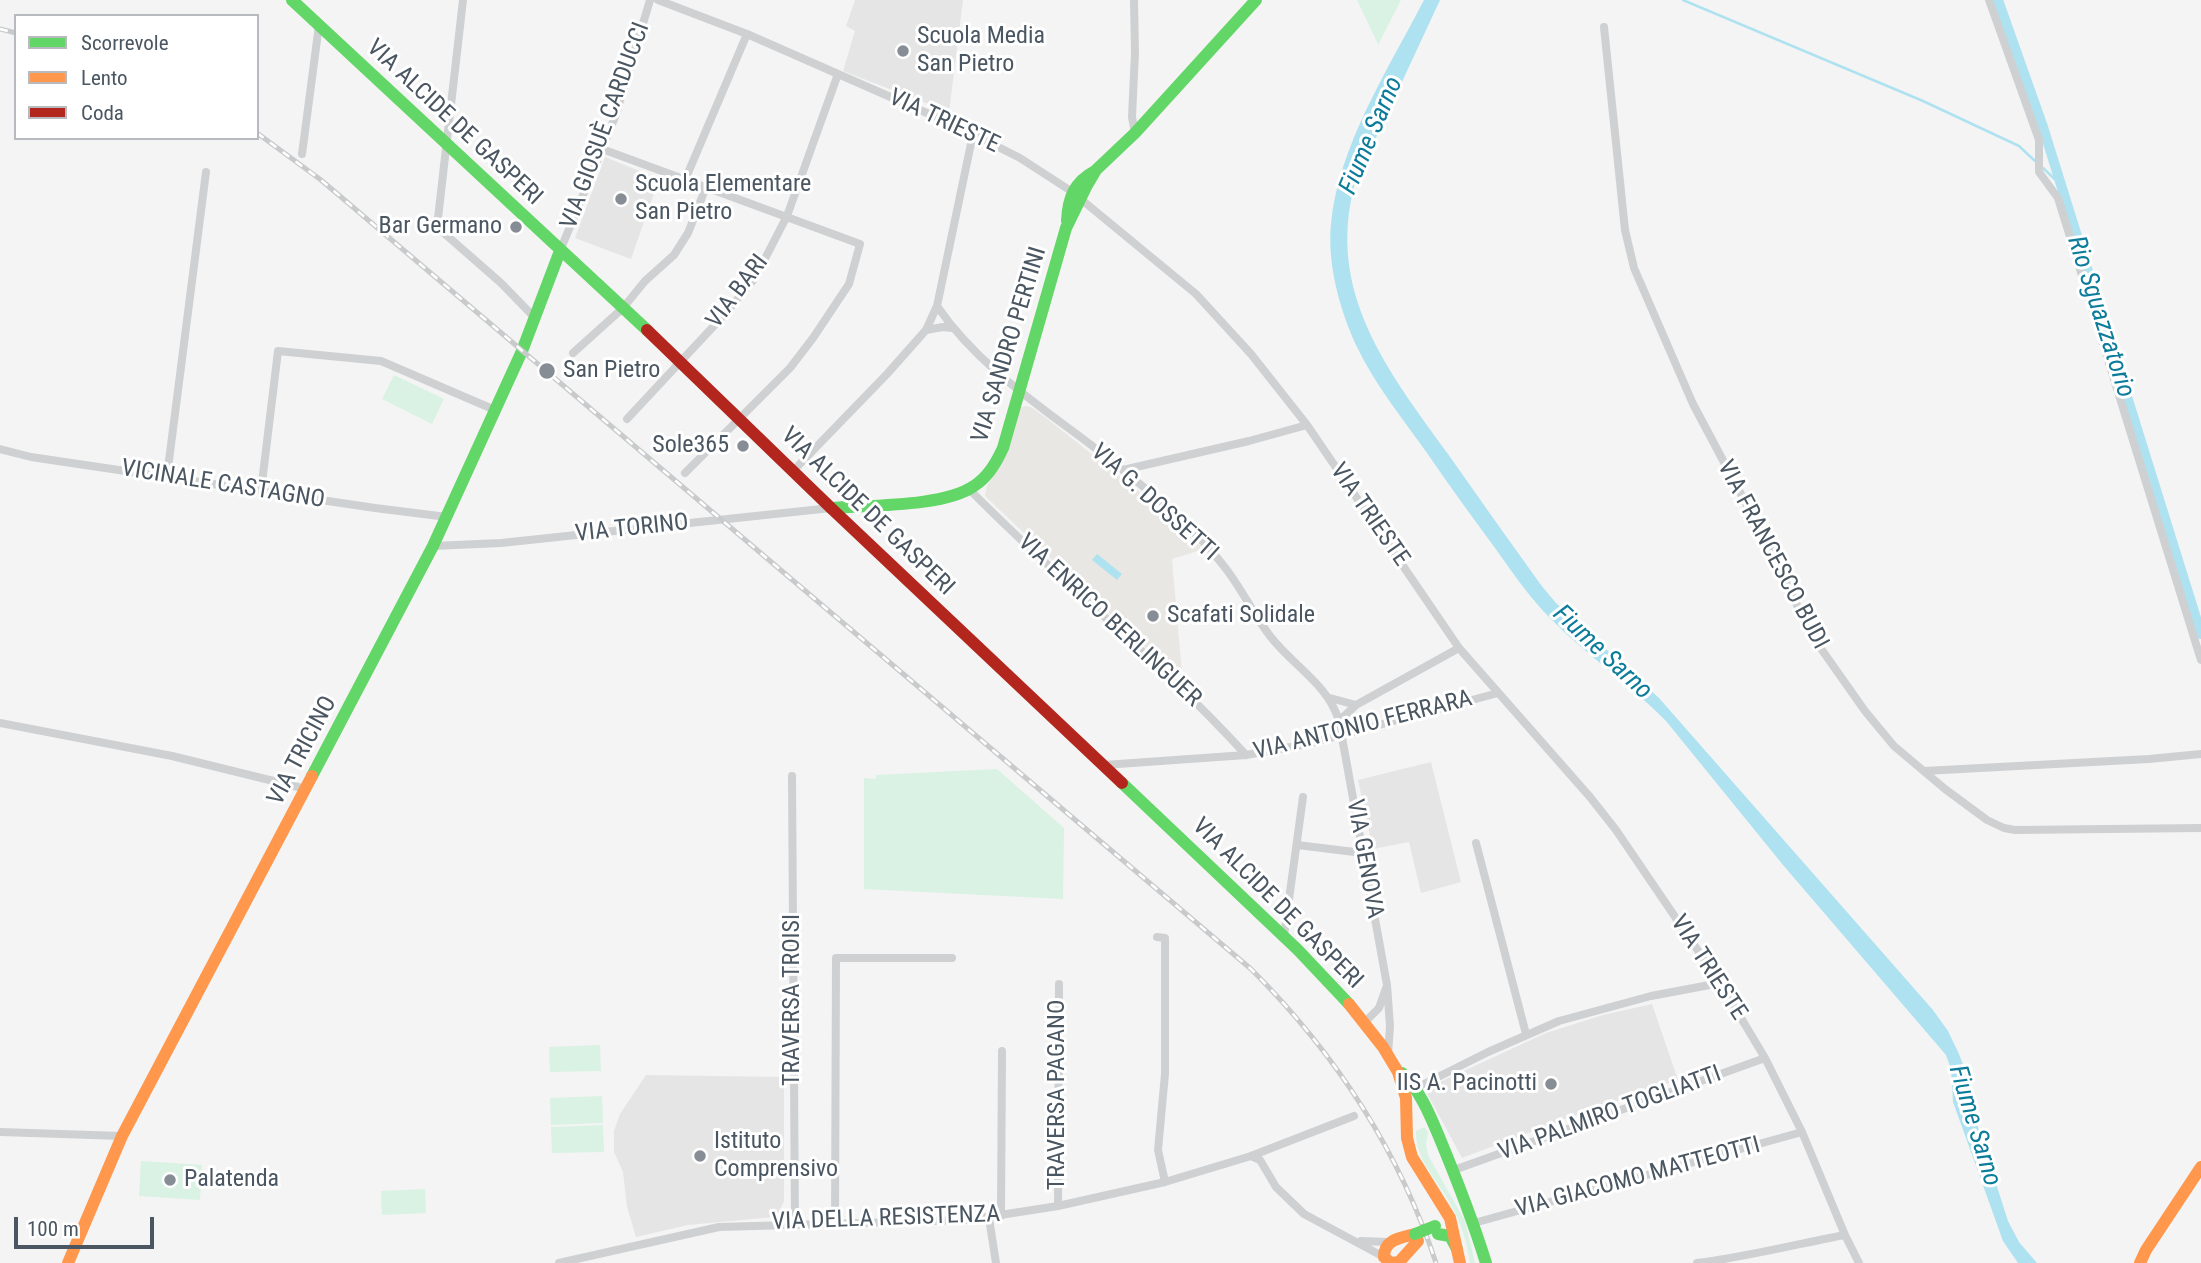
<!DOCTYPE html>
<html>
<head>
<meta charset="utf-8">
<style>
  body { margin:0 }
  #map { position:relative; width:2201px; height:1263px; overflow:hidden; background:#f4f4f4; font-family:"Roboto Condensed",sans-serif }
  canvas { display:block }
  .legend { position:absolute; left:14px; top:14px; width:245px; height:126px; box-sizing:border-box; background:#fff; border:2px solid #b7bbc0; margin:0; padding:9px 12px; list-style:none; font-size:21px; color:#4a5661 }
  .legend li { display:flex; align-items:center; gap:14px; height:35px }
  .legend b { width:35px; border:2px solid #b7bbc0 }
  .scale { position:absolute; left:14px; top:1217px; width:140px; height:32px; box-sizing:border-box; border:4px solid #4a5661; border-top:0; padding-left:9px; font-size:21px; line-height:24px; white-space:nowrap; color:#4a5661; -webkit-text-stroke:5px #fff; paint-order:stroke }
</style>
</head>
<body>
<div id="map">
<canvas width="2201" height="1263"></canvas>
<ul class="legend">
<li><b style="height:9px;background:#63d668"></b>Scorrevole</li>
<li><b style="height:9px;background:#ff974d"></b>Lento</li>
<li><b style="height:9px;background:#b3261e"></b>Coda</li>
</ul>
<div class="scale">100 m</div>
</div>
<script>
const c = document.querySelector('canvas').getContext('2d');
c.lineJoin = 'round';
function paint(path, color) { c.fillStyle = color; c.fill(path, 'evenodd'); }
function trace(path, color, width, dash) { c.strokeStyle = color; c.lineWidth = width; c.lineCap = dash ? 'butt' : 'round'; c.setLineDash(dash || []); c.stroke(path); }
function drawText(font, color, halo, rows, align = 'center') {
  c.font = font + ' "Roboto Condensed",sans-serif'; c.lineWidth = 6; c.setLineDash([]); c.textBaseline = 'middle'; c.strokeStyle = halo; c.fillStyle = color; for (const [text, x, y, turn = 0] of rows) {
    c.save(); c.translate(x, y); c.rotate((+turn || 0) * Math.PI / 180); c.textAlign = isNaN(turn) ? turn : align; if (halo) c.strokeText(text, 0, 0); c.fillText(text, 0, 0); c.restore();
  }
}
paint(new Path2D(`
  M1025,406l6,1 14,10 97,77 62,55 -32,10 11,125 -198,-188 2,-10 18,-29 15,-49z`), '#e8e7e3');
paint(new Path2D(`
  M855,0h108l-14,112 -106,-41 12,-40 -9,-5z
  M605,157l54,22 -28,80 -56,-21z
  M1431,762l30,120 -40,11 -12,-51 -36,7 -15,-69z
  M1652,1004l26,76 -116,40 -100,38 -35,-65v-5l119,-55 57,-18z
  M646,1075l138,2v124l-6,13 -4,3 -86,8 -52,12 -9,-30 -4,-35 -9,-20v-21l6,-17z`), '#e6e5e6');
paint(new Path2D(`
  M1357,0h44l-23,45 -2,-5z
  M394,375l50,24 -12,25 -50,-25z
  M997,769l67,59 -1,71 -199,-10v-111l12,1v-4z
  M600,1045l1,26 -51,1 -1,-25z
  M602,1096l1,27 -52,2 -1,-27z
  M603,1125l1,27 -52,1 -1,-26z
  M1424,1127l4,5 -2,12 2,11 37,66 10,42h-5c-3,-20 -9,-41 -19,-58 -13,-25 -36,-45 -35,-74z
  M141,1161l61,4 -2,35 -61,-4z
  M425,1189l1,24 -44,2 -1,-24z`), '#d9f2e3');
paint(new Path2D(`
  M1424,0h16l-85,183c-30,109 33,188 93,271 31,44 62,88 93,131l15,18 103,95 274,312 15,21 11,23 8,21 10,49 31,97 11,21 18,21h-19l-15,-22 -50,-139 -2,-33 -5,-14 -163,-190 -117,-144c-36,-37 -79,-65 -115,-102 -21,-21 -39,-47 -56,-71 -23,-31 -46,-63 -68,-95 -24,-34 -52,-68 -70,-106 -17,-36 -30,-83 -26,-123 7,-78 58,-156 93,-224z
  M1097,554l25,20 -5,6 -25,-20z`), '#aee2f0');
trace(new Path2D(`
  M1683,0l240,101 96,45 16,15
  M2043,168l16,15`), '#aee2f0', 2.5);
trace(new Path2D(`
  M1998,0l45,127 158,507`), '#aee2f0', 10);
trace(new Path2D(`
  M463,0l-26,227 64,56 35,36
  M658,0l89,34 214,94 59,30 51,33 125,103 55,60 56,71 152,223 131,149 26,33 104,153 45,75 37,74 43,103 14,28
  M1134,0l1,53 -3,64 3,16
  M1989,0l50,140v32l19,26 143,462
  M1604,27l21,203 9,38 59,136 82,154 35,75 55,78 29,35 51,43 42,31 17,8 11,2 186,-2
  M602,149l258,95 -11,40 -36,54 -23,30 -105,105
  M302,154l17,-129
  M685,180l62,-146
  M560,251l55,-134 35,-117
  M937,306c47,69 123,112 186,164 34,28 74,61 100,95 18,22 30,49 47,71 23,30 58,48 69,85l48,264 3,41 -2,28
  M926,330l17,-3 9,1
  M573,353l50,-45 22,-27 29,-26 14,-22 18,-46
  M627,419l98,-105 30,-36 32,-62 51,-142
  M0,449l31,8 344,51 72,9
  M794,470l93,-96 39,-44 11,-24 36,-172
  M1123,470l126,-29 58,-16
  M167,476l39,-304
  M970,490c89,91 190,170 276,265
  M261,491l17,-140 103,10 114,49
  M433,546l68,-3 330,-35
  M1330,698l26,7
  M1339,721l17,-16 103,-57
  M0,723l172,33 134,33
  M1104,765l142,-10 62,-11 190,-51
  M1924,771l225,-12 52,-5
  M792,776l3,448
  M1476,843l50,191
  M1297,845l66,8
  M1284,936l19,-139
  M1157,937l8,1v136l-7,76 7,32
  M1365,1022l14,-14 7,-20
  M1416,1088l72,-36 71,-31 92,-25 69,-13
  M0,1132l122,4
  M1251,1156l9,4 16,27 28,27 80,43
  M1454,1170l311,-112
  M1058,1206l1,-222
  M1001,1216l1,-165
  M989,1218l7,45
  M835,1223l1,-265h116
  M1474,1223l328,-91
  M1361,1241l27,1
  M559,1263l160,-36 249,-7 90,-14 107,-24 86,-26 103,-40
  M1697,1263c50,-6 99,-19 148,-28`), '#ced0d2', 8);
trace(new Path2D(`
  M292,0l355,330
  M1067,221c1,-23 7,-39 28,-50
  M831,508c38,-3 113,-1 143,-22 14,-9 22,-23 29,-38l63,-220 20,-41 10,-17 39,-37 121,-133
  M312,776l121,-230 89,-195 38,-100
  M1122,783l176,167 51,54
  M1402,1073c19,19 28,42 38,66 17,41 33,82 46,124
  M1438,1234l12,2 7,13`), '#63d668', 12);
trace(new Path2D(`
  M1349,1004l34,43 15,25 8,26 1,40 5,19 38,61 10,45
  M1415,1234c-14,4 -31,5 -31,23l7,6 8,-1 19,-21
  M68,1263l54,-127 190,-360
  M2140,1263l6,-13 55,-83`), '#ff974d', 12);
trace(new Path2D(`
  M647,330l184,178
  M831,508l291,275`), '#b3261e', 12);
const rail = new Path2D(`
  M0,29l16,4
  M257,133l64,47 930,789c84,84 148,181 185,294`);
trace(rail, '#c9cacc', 5);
trace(rail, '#fff', 2.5, [8]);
trace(new Path2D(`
  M1415,1234l20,-8`), '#63d668', 12);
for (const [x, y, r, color] of [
  [903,51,7,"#868d94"],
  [621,199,7,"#868d94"],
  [516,227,7,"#868d94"],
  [547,371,9,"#868d94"],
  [743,446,7,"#868d94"],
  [1153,616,7,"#868d94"],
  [1551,1084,7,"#868d94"],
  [700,1156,7,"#868d94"],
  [170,1180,7,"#868d94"]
]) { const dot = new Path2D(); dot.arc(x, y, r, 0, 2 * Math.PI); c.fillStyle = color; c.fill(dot); trace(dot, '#fff', 2.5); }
drawText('24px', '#4a5661', '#fff', [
  ["Scuola Media",917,37],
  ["San Pietro",917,65],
  ["Scuola Elementare",635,185],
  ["San Pietro",635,213],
  ["Bar Germano",502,227,"right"],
  ["San Pietro",563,371],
  ["Sole365",729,446,"right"],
  ["Scafati Solidale",1167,616],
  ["IIS A. Pacinotti",1537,1084,"right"],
  ["Istituto",714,1142],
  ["Comprensivo",714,1170],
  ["Palatenda",184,1180]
], 'left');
drawText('24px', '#4a5661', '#fff', [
  ["VIA TRIESTE",944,122,25],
  ["VIA ALCIDE DE GASPERI",454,123,43],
  ["VIA GIOSUÈ CARDUCCI",606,126,-70],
  ["VIA BARI",738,292,-53],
  ["VIA SANDRO PERTINI",1010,345,-73],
  ["VICINALE CASTAGNO",223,485,9],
  ["VIA G. DOSSETTI",1154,503,42],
  ["VIA ALCIDE DE GASPERI",867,512,44],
  ["VIA TRIESTE",1369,515,55],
  ["VIA TORINO",632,529,-6],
  ["VIA FRANCESCO BUDI",1772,555,62],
  ["VIA ENRICO BERLINGUER",1109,621,43],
  ["VIA ANTONIO FERRARA",1363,726,-14],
  ["VIA TRICINO",303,751,-62],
  ["VIA GENOVA",1364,859,80],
  ["VIA ALCIDE DE GASPERI",1277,904,45],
  ["VIA TRIESTE",1708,968,57],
  ["TRAVERSA TROISI",793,1000,-90],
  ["TRAVERSA PAGANO",1058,1095,-90],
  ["VIA PALMIRO TOGLIATTI",1610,1114,-20],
  ["VIA GIACOMO MATTEOTTI",1638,1178,-15],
  ["VIA DELLA RESISTENZA",886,1219,-2]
]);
drawText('italic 26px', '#0c7c9b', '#fff', [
  ["Fiume Sarno",1372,136,-67],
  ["Rio Sguazzatorio",2100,317,72],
  ["Fiume Sarno",1602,653,43],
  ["Fiume Sarno",1974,1126,73]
]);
</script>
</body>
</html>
